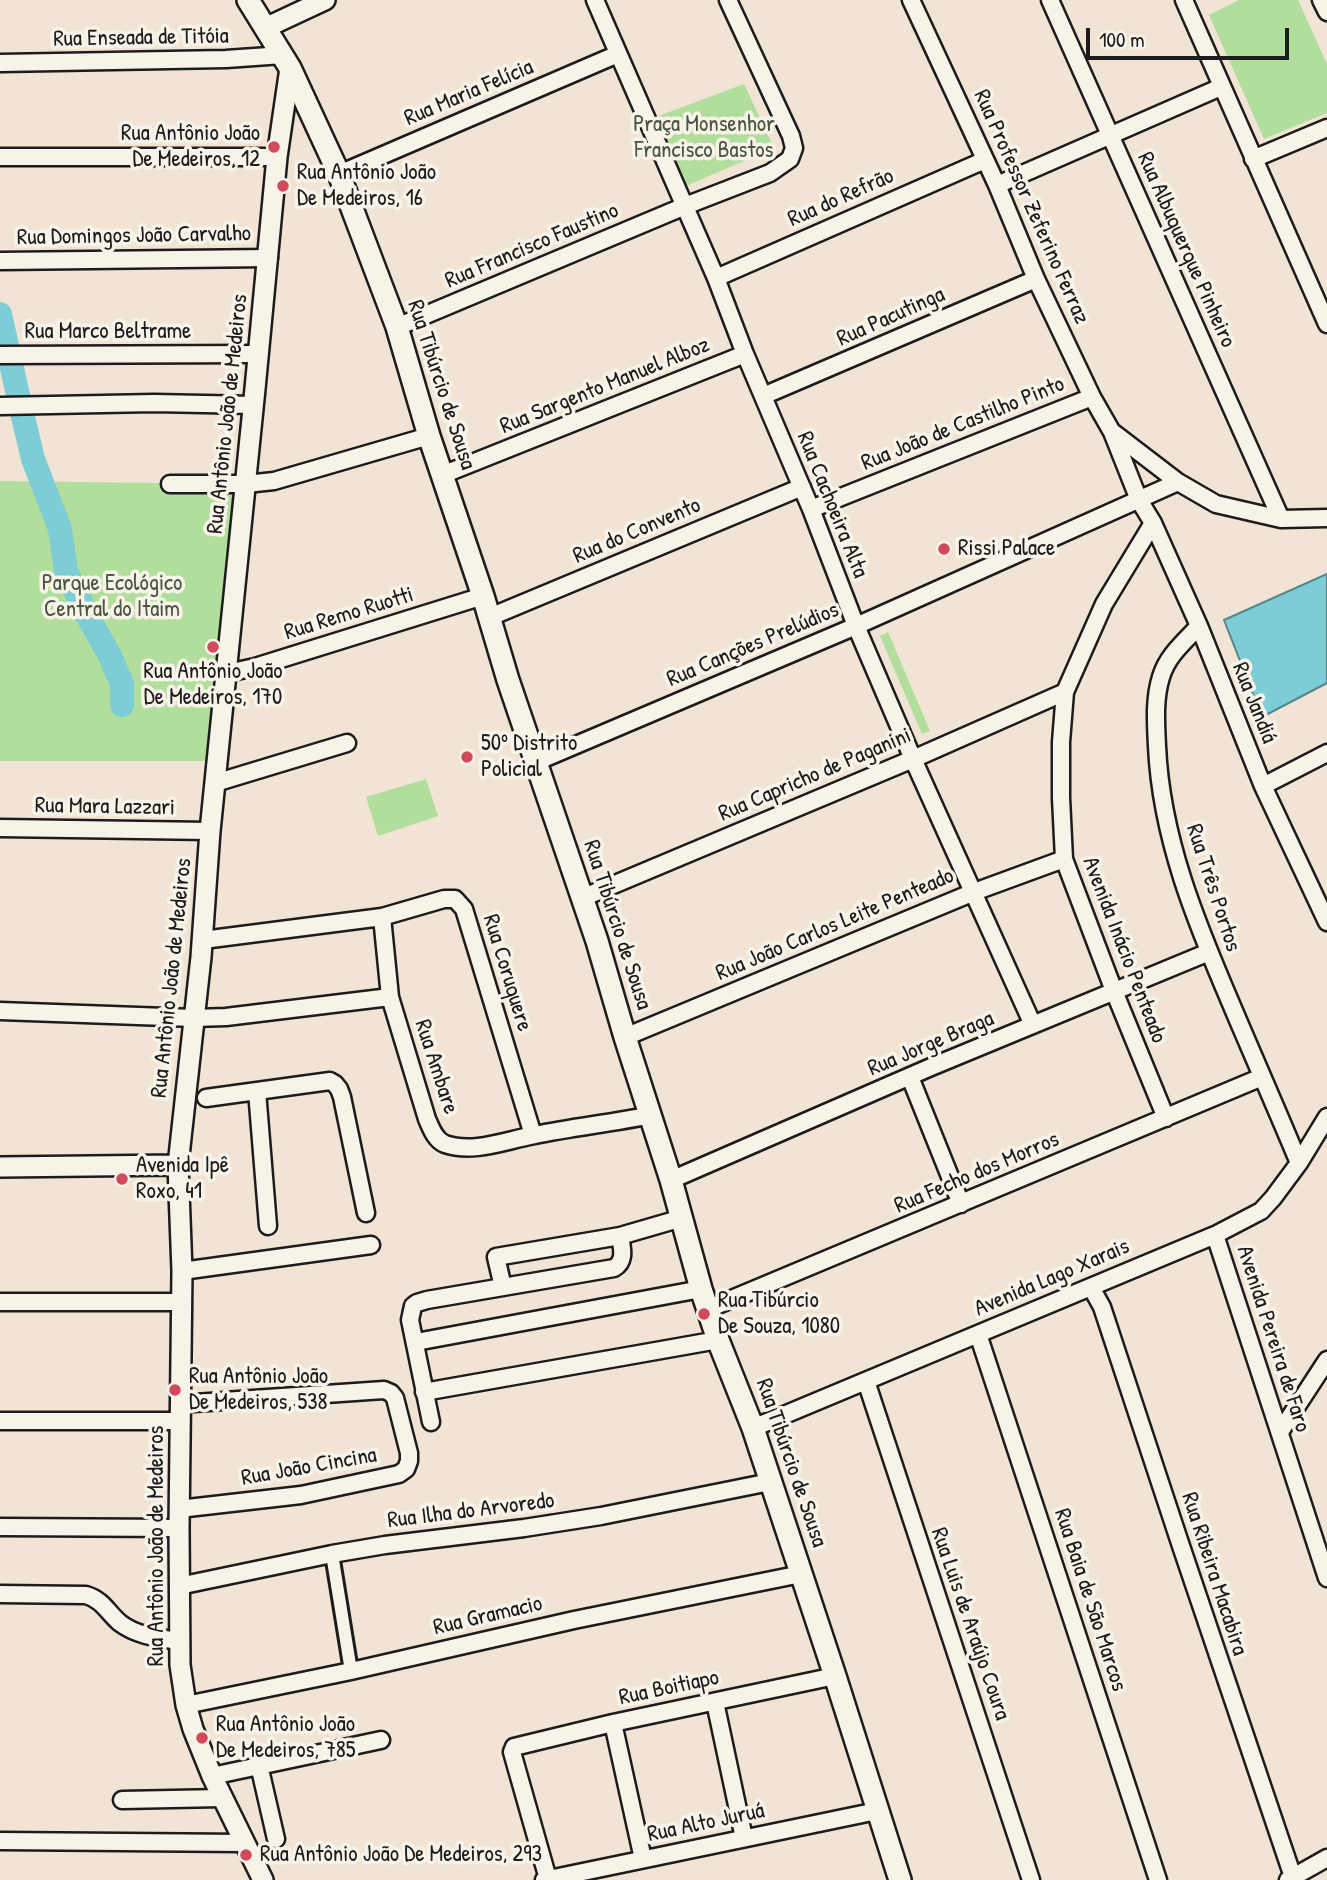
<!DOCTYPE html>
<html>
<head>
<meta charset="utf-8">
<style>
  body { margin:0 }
  #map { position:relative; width:1327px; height:1880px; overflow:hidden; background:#f1e4d5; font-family:"Patrick Hand",sans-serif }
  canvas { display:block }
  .scale { position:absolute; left:1086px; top:28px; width:203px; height:32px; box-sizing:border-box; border:4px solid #1c1c1c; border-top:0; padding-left:9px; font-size:21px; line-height:24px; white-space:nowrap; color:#1c1c1c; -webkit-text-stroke:5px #f7f3e8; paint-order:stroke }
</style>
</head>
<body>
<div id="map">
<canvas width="1327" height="1880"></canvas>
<div class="scale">100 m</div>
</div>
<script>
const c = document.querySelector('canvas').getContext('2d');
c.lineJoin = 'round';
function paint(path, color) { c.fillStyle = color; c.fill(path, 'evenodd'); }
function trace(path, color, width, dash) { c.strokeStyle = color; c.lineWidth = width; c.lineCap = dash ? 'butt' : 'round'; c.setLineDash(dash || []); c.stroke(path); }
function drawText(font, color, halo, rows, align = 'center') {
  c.font = font + ' "Patrick Hand",sans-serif'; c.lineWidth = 7; c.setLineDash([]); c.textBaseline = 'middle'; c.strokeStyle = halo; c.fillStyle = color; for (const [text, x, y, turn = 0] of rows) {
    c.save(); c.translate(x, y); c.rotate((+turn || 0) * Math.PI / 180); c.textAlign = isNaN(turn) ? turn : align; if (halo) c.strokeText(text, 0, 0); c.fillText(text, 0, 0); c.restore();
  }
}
paint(new Path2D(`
  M1239,0h59l29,64v49l-63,26 -55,-124z
  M744,84l30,64 -88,38 -30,-69z
  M0,481l236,3 -30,277h-206z
  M888,632l42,99 -8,3 -42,-98z
  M426,779l12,37 -60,20 -12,-39z`), '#b1de9c');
const water = new Path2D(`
  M1327,574v109l-65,34 -38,-97z`);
paint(water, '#7dcdd7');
trace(water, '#56868c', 2);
trace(new Path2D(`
  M0,314l18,81
  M23,417l10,42 27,70 6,42 21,44 23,41 12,28v21`), '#7dcdd7', 24);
const pedestrian = new Path2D(`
  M332,1554l19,117`);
const minor = new Path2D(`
  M595,0l121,278 29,76 66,155 45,117 57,133 120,266
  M911,0l86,185 39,94 56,118 20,35 27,68 14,23 46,103 64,160 64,136
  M1050,0l231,519
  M1184,0l143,324
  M1321,0l6,12
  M0,63l226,-4 57,-4
  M0,157h277
  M1253,159l74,-31
  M339,174l279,-120
  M997,185l224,-98
  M0,261l269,-3
  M716,278l269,-118
  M397,327l288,-121 85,-33 20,-14 4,-11 -3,-12 -63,-136
  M0,355l258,-1
  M763,396l273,-117
  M0,406l154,-3 100,2
  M1114,433l64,49 38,22 65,15 46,-1
  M442,475l303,-121
  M170,484h76l28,-3 155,-45
  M811,509l281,-112
  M1153,523l-49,81 -39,88 -4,50v56l3,61 50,132 52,127
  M490,617l312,-130
  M1199,626c-15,16 -32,30 -38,51 -7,22 -5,47 -4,69 4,92 39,176 75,260 22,52 45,104 67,157
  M227,673l28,-6 228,-71
  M536,762l320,-136 322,-144
  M215,783l132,-40
  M1263,786l64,-33
  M0,828l210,3
  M582,898l331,-139 152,-67
  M382,917l8,80 37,122c4,9 8,21 18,25 29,10 61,-4 90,-9 39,-8 78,-12 116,-20
  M203,940l179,-23 62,-18h11l9,10 69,226
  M0,1011l194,7 32,-1 164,-20
  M625,1037l349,-145 90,-33
  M910,1077l51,127
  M257,1091l11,135
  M206,1098l124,-17 5,3 4,5 3,8 24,116
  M671,1180l260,-113 278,-115
  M1215,1235l112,343
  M182,1271l189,-26
  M503,1287l-7,-30 124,-21 62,-18
  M1091,1287l11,20 79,239 112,331
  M0,1302h181
  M708,1309l554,-232
  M978,1334l180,546
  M416,1342l285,-53
  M866,1381l165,499
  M424,1392l294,-52
  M0,1421h180
  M431,1422l-21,-102 3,-14 4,-3 10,-3 187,-32c12,-7 8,-20 6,-32
  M753,1428l462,-193 46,-24 12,-13 26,-35 28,-46
  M1280,1432l47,-72
  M179,1509l122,-14 98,-21 7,-5 3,-8v-8l-14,-55 -4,-5 -7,-3 -204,14
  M0,1527l179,1
  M179,1586l153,-32 53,-9 139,-17 77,-12 169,-34
  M0,1594l86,1c17,5 22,18 34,28 17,13 39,15 59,18
  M715,1702l29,136
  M186,1705l165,-34 223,-51 227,-46
  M613,1723l30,136
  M259,1765l17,74
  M212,1776l169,-36
  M122,1800l100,-2
  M0,1841l245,2
  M548,1879l-36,-127 2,-5 99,-24 222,-47
  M544,1880l333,-69
  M1288,1880l39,-22`);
const tertiary = new Path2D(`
  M265,28l60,-28
  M0,1167l178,-2
  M263,1880l-51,-104 -19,-47 -7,-24 -6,-40 -1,-137 3,-257 -4,-106 23,-208 9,-126 45,-442 22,-232 13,-89`);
const secondary = new Path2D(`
  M248,0l42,68 49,106 58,153 32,109 54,160 25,84 89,261 28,96 46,143 30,109 17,51 35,88 82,248 65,204`);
trace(pedestrian, '#1c1c1c', 18);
trace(minor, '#1c1c1c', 21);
trace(tertiary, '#1c1c1c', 24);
trace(secondary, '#1c1c1c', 26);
trace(pedestrian, '#f7f3e8', 12);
trace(minor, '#f7f3e8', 16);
trace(tertiary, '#f7f3e8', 19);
trace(secondary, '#f7f3e8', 21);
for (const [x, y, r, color] of [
  [274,147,7,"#d1495b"],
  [283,186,7,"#d1495b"],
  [944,549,7,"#d1495b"],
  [213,647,7,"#d1495b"],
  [467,757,7,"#d1495b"],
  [122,1179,7,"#d1495b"],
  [704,1314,7,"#d1495b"],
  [175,1390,7,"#d1495b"],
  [202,1738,7,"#d1495b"],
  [246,1855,7,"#d1495b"]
]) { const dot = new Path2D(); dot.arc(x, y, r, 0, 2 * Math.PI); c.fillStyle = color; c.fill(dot); trace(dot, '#f7f3e8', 2.5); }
drawText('23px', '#1c1c1c', '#f7f3e8', [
  ["Rua Enseada de Titóia",141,38,-1],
  ["Rua Maria Felícia",469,93,-23],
  ["Rua do Refrão",841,198,-24],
  ["Rua Professor Zeferino Ferraz",1031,207,66],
  ["Rua Domingos João Carvalho",134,236,-1],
  ["Rua Francisco Faustino",532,246,-23],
  ["Rua Albuquerque Pinheiro",1186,250,66],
  ["Rua Pacutinga",891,317,-24],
  ["Rua Marco Beltrame",108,332],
  ["Rua Tibúrcio de Sousa",441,385,72],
  ["Rua Sargento Manuel Alboz",605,386,-22],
  ["Rua Antônio João de Medeiros",228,414,-84],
  ["Rua João de Castilho Pinto",963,424,-22],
  ["Rua Cachoeira Alta",832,505,68],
  ["Rua do Convento",637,531,-23],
  ["Rua Remo Ruotti",349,614,-17],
  ["Rua Canções Prelúdios",753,645,-23],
  ["Rua Jandiá",1254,703,68],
  ["Rua Capricho de Paganini",815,775,-23],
  ["Rua Mara Lazzari",105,807,1],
  ["Rua Três Portos",1213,888,72],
  ["Rua Tibúrcio de Sousa",617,925,72],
  ["Rua João Carlos Leite Penteado",835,925,-23],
  ["Avenida Inácio Penteado",1124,950,69],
  ["Rua Coruquere",507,973,73],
  ["Rua Antônio João de Medeiros",172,978,-84],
  ["Rua Jorge Braga",931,1044,-23],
  ["Rua Ambare",436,1067,72],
  ["Rua Fecho dos Morros",977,1173,-23],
  ["Avenida Lago Xarais",1052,1278,-23],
  ["Avenida Pereira de Faro",1273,1339,72],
  ["Rua Tibúrcio de Sousa",791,1463,71],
  ["Rua João Cincina",309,1467,-10],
  ["Rua Ilha do Arvoredo",471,1511,-7],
  ["Rua Antônio João de Medeiros",157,1546,-90],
  ["Rua Ribeira Macabira",1214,1574,72],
  ["Rua Baia de São Marcos",1090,1600,72],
  ["Rua Gramacio",488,1616,-13],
  ["Rua Luis de Araújo Coura",970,1624,71],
  ["Rua Boitiapo",669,1688,-12],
  ["Rua Alto Juruá",706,1823,-12]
]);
drawText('23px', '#495642', '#f7f3e8', [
  ["Praça Monsenhor",704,125],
  ["Francisco Bastos",704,151],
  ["Parque Ecológico",112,584],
  ["Central do Itaim",112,610]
]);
drawText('23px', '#1c1c1c', '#f7f3e8', [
  ["Rua Antônio João",260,134,"right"],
  ["De Medeiros, 12",260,160,"right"],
  ["Rua Antônio João",297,173],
  ["De Medeiros, 16",297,199],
  ["Rissi Palace",958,549],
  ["Rua Antônio João",213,672,"center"],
  ["De Medeiros, 170",213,698,"center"],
  ["50º Distrito",481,744],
  ["Policial",481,770],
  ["Avenida Ipê",136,1166],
  ["Roxo, 41",136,1192],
  ["Rua Tibúrcio",718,1301],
  ["De Souza, 1080",718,1327],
  ["Rua Antônio João",189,1377],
  ["De Medeiros, 538",189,1403],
  ["Rua Antônio João",216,1725],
  ["De Medeiros, 785",216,1751],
  ["Rua Antônio João De Medeiros, 293",260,1855]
], 'left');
</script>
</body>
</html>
